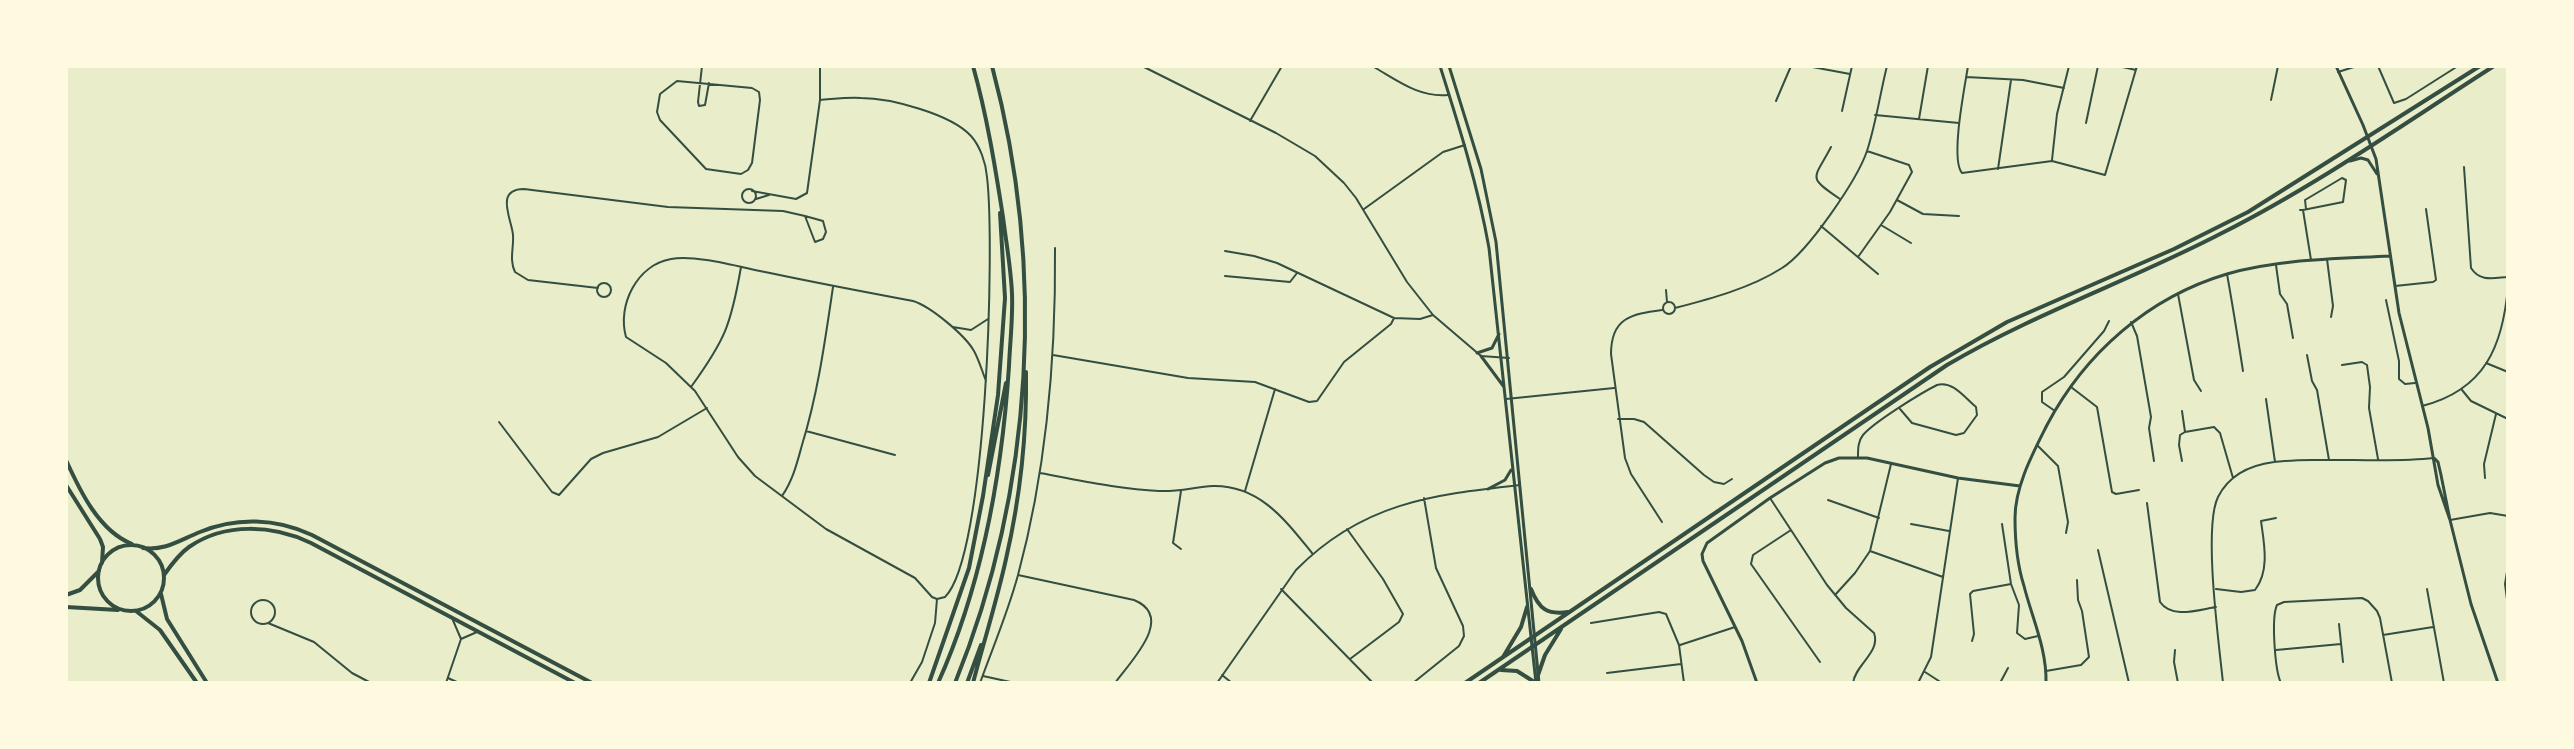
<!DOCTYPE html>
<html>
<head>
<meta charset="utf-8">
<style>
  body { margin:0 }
  #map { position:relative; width:2574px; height:749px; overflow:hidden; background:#e9edc9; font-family:"Times New Roman",serif }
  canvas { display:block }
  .frame { position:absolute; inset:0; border:68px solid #fefae0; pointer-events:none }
</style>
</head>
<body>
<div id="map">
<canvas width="2574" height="749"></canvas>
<div class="frame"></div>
</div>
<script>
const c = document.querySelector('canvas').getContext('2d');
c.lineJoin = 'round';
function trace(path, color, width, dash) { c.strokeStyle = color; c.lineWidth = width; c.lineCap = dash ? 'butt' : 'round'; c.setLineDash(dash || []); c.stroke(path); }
trace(new Path2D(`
  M702,66l-4,36 1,4 6,-1 4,-22
  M1142,66l134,67 39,23 29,27 12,15 51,84 26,33 48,41 28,2
  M1372,66c25,14 47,32 76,29
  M1807,66l43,8
  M1968,66c-3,20 -18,93 -6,107l90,-12 53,14 32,-109
  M2118,66l18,4
  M2378,66l16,37 12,-4 52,-33
  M2338,72l19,-6
  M1966,77l57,3 41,8
  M677,81l75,7 7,4 1,8 -8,63 -4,7 -7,4 -35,-5 -46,-49 -3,-8 3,-18z
  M820,100c14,-1 28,-3 41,-2 29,0 90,16 110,38 9,10 15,27 16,41 8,67 0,379 -42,420l-8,2
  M2271,100l7,-34
  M1776,101l15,-35
  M1842,111l10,-45
  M1875,115l84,8
  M1919,119l9,-53
  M1250,121l32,-55
  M2086,123l12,-57
  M1831,147c-17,33 -25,29 9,52
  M2052,160l5,-46 12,-48
  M2464,167l7,101c9,14 22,10 37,9
  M1998,169l13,-89
  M742 196a7 7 0 1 1 14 0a7 7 0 1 1-14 0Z
  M752,191l44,8 11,-6 13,-93v-34
  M756,199l13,-4
  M1897,200l26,14 36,2
  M1364,209l79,-57 22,-7
  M2300,210h3l40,-8 3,-22 -4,-2 -37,22 1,9
  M2303,210l8,50
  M805,216l18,5 3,11 -3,7 -8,3z
  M1881,225l30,18
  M1821,226l57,48
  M1225,251l29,5 23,7 117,55 26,1 13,-4
  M1858,257l32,-45 22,-40 -3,-7 -42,-14
  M2327,259l6,47 -2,11
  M2276,265l4,29 7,10 6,34
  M2227,274c6,33 11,65 16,97
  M1225,276l65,6 7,-9
  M597 290a7 7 0 1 1 14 0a7 7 0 1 1-14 0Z
  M2395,286l38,-4 3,-2 -10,-71
  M598,288l-70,-8 -13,-8c-6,-12 -1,-25 -2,-37 -1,-15 -19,-46 11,-46l144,18 115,4 22,5
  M1666,290l1,12
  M2178,294l16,86 7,11
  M2386,300l13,61v18l6,5 10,-1
  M1663 308a6 6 0 1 1 12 0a6 6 0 1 1-12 0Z
  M1675,308c35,-9 76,-20 107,-40 26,-16 75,-88 85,-117 9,-28 13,-57 20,-85
  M2131,322l6,14 14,81 -2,11 5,33
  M953,327l18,3 17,-11
  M1053,355l135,23 67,4 54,20 8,-1 27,-39 47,-38 3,-6
  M2307,355l5,26 5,9 12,70
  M2486,363l22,9
  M2342,365l20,-3 5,3 3,22 -1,21 9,51
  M691,387c34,-47 40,-62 50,-120
  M2071,387l26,20 15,85 4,2 23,-4
  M2462,390l9,11 37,18
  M1506,399l108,-11
  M2266,399l9,63
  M2422,406c63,-16 81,-60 86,-120
  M2055,411l-13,-9v-10l22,-15 40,-46 5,-10
  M2182,411l3,21
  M1618,419h16l10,3 60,53 10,7 10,2 8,-5
  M499,422l53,70 7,3 32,-36 12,-6 55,-16 49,-29
  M806,431l89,24
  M2037,445l21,21 10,56 -2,11
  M1858,457c0,-8 0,-16 5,-22 11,-13 58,-42 74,-50 15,-5 28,13 39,22l1,8 -13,18 -8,2 -44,-12 -12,-14
  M2182,461l-3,-16 1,-10 5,-3 29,-5 6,6 13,45
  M1040,473c39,7 78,16 119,18 19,1 36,-4 54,-5 47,-1 73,35 99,67
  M2485,478l-1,-14 12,-50
  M1245,491l30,-102
  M782,496c11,-16 15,-33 20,-51 16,-52 23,-104 31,-158
  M1770,498l57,87 19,23 28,25c7,19 -19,32 -21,50
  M1828,500l51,18
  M2147,503l13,99c12,17 37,8 56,5
  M2450,520l40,-7 18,3
  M1662,522l-31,-48 -6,-16 -14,-104c0,-36 20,-40 51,-44
  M1911,524l38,7
  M2002,524l9,60 8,21 -2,28 8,6 13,-3
  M1347,529l36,50 20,35 -4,8 -49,37
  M1791,530l-38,25 -2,9 69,98
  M1181,549l-8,-6 8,-52
  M2098,550l31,133
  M1870,551l73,26
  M2508,566l-3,18 3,23
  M1018,575l116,25c42,17 -4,62 -19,83
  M1281,589l92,94
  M2216,589l25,3 14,-2c15,-19 9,-47 6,-69l15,-3
  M2427,589l17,94
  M1835,595l20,-22 15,-22 21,-87
  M937,599l-5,-2 -17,-19 -89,-49 -71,-53 -17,-19 -43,-66 -29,-28 -40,-26c-9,-32 11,-72 45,-78 25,-5 72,9 99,14 47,10 95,19 143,28 17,5 52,34 61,50 5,9 8,20 12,30
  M251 612a12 12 0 1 1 24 0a12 12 0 1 1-24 0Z
  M268,623l46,19 38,31 19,10
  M1591,623l68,-11 7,2 13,31 5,38
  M2339,624l4,38
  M2383,635l50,-8
  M461,639l16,-7
  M1972,641l2,-7 -4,-40 3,-3 38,-7
  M1680,645l55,-18
  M2175,650l-1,12 4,21
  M2276,650l65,-6
  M2046,671l35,-6 8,-8 -7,-46 -4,-11 -1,-20
  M1925,672l17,11
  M1607,673l74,-9
  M1222,675l10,8
  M983,676l32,7
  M448,678l11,5
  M446,683l15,-44 -9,-21
  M910,683l12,-21 13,-39 2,-24
  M980,683c13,-36 28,-71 38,-108 29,-107 38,-217 37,-327
  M1217,683l79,-113c66,-67 135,-75 224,-85
  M1413,683l46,-37 5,-10 -1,-10 -27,-58 -12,-70
  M1918,683l13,-26 27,-179
  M2000,683l8,-15
  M2223,683c-4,-40 -20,-155 -5,-186 11,-22 33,-32 56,-35 53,-6 107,2 160,-4
  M2281,683c-6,-12 -10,-65 -4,-78l7,-3 78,-4 6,3 9,10 3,7 12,65`), '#344e41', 2);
trace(new Path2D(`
  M2336,66l27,59 13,34 23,154 29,115 10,57 12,35
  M2350,161l11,-3 7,2 9,14
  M2434,458l4,4 3,13 9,45 21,84 27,79
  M1757,683l-15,-42 -39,-80 -1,-7 5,-11 63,-45 55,-35 14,-5h28l91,20 62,8
  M2046,683c1,-34 -14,-65 -22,-97 -7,-22 -9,-45 -9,-68 0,-32 18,-65 32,-93 38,-72 102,-128 180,-151 52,-15 109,-15 163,-18`), '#344e41', 3);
trace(new Path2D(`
  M1440,66c19,60 38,120 49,182l47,435
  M1449,66l32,103 15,73 43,441
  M1477,353l15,-5 7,-14
  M1481,356l23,31
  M1488,489l17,-9 6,-10`), '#344e41', 3);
trace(new Path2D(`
  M66,460c14,31 33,71 66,84
  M66,485l34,54 3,8 -1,16
  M98 578a33 33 0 1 1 66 0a33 33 0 1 1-66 0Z
  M143,548c22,3 37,-8 57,-16 36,-15 76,-14 112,3l280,148
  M164,575c7,-10 15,-21 25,-28 36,-25 84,-22 122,-4l264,140
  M1531,589c8,20 16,26 37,23
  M161,594l6,25 40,64
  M66,595l14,-5 19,-19
  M66,607l52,3
  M136,611l24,19 37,53
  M1503,657l18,-30 6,-20
  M1501,670l16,1 19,12
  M1538,675l7,-20 16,-26
  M1465,683l465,-316 77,-45 167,-73 74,-37 232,-146
  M1479,683l468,-318c88,-52 185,-85 275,-132 95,-48 183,-110 272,-167`), '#344e41', 4);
trace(new Path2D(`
  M988,475l18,-92
  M929,683l40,-115 14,-72 15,-101 7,-97 -5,-85
  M938,683c45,-100 64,-209 71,-317 1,-24 4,-48 3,-72 -1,-26 -6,-52 -9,-77 -8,-51 -16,-101 -30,-151
  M955,683c79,-195 91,-415 37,-617
  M967,683l14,-38
  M973,683c11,-42 24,-83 33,-124 14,-61 21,-124 20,-187`), '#344e41', 4);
</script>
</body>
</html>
